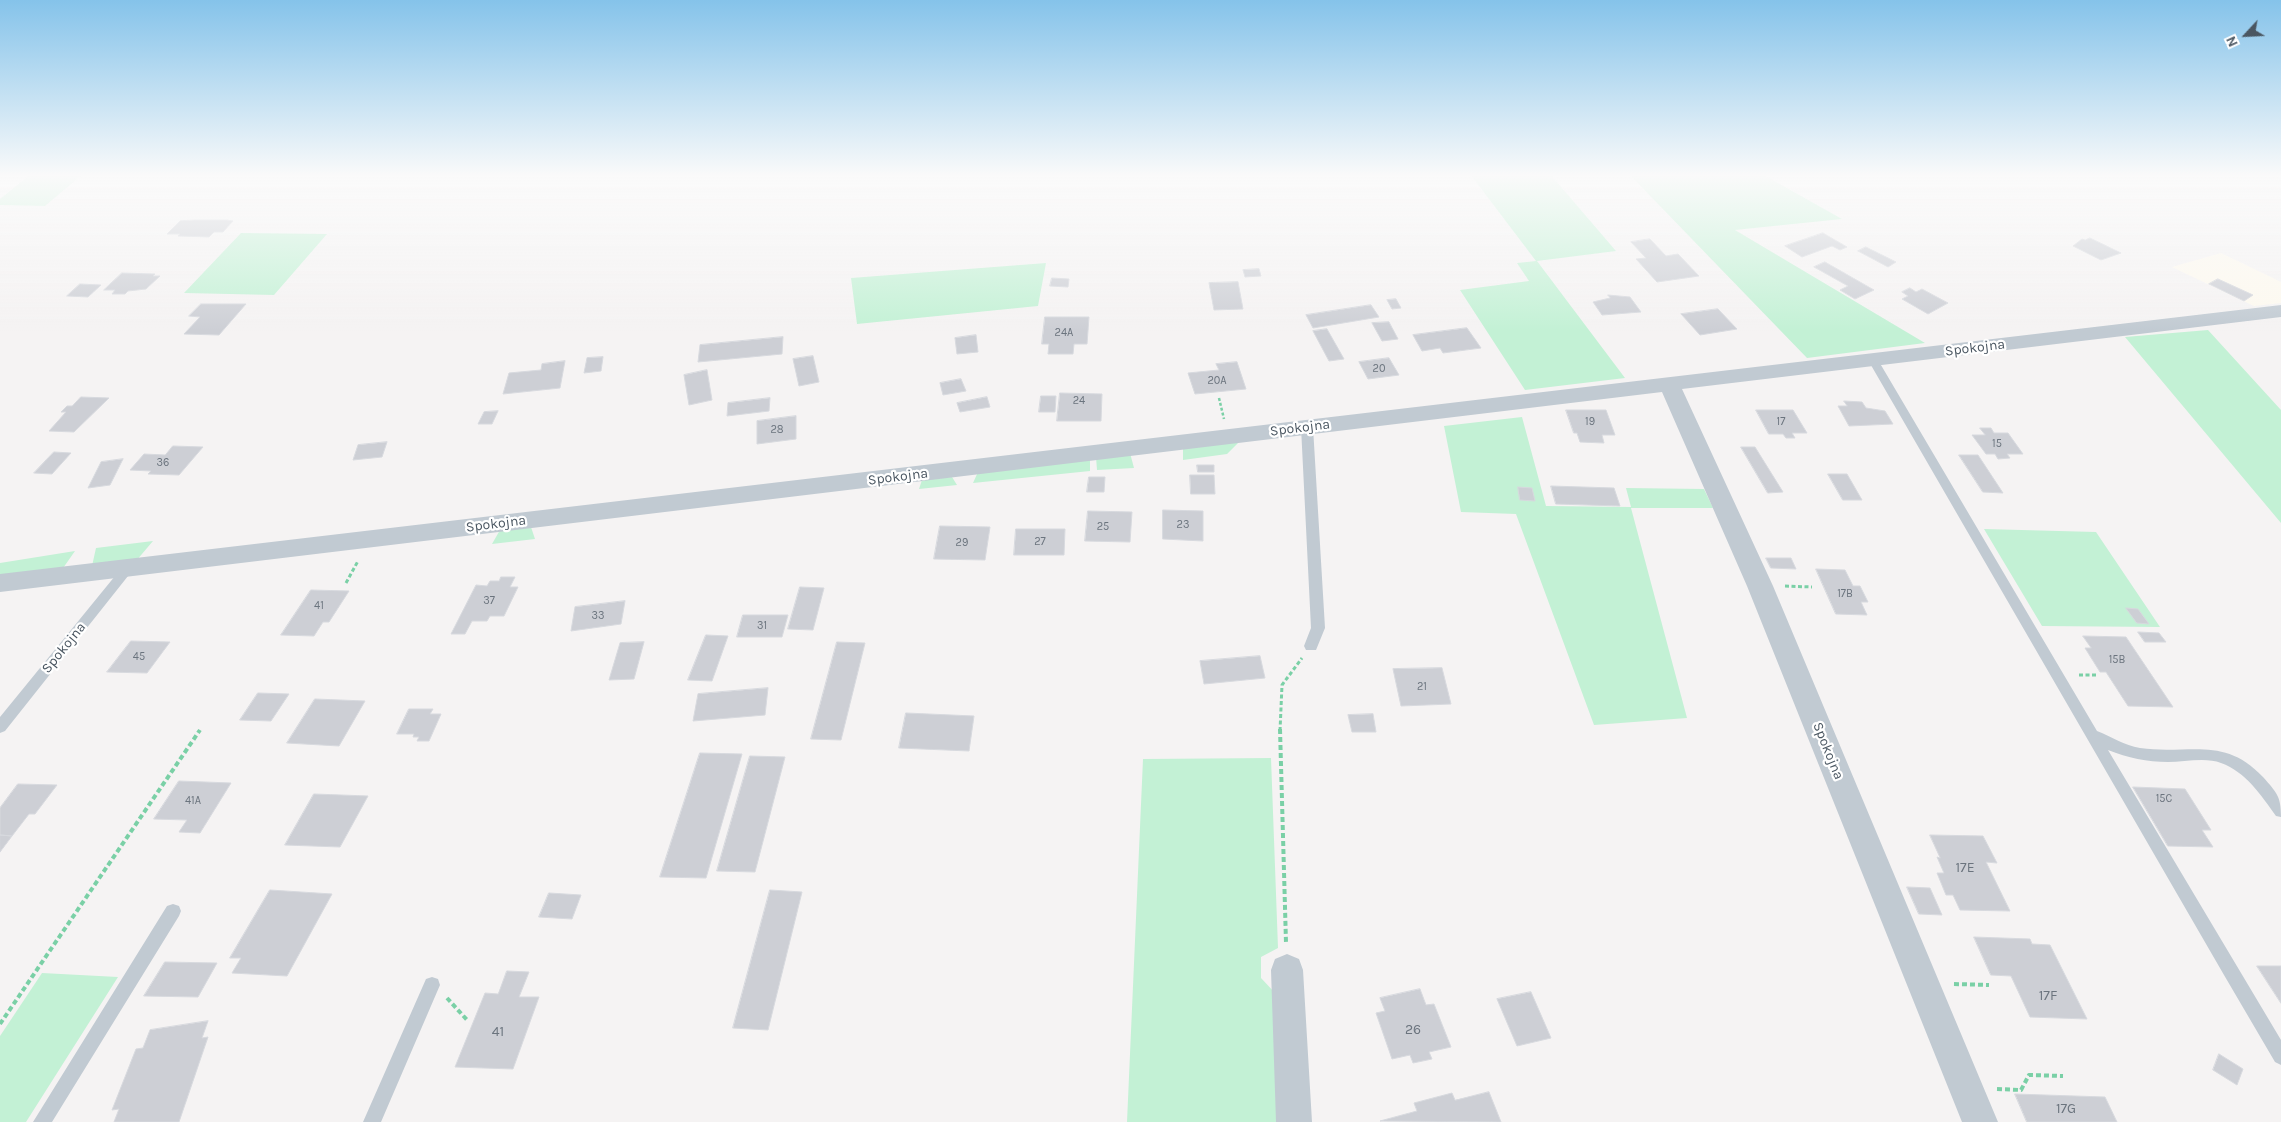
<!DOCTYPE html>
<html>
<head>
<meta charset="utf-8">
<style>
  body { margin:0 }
  #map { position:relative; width:2281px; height:1122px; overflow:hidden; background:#f5f3f3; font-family:Karla,sans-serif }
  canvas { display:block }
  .north { position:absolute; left:2221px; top:10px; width:50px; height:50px; -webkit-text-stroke:4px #fff; paint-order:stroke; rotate:245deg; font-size:14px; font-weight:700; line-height:20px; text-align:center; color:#4a5661 }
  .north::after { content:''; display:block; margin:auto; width:18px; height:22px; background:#4a5661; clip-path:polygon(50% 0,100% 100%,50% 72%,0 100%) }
</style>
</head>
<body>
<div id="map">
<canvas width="2281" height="1122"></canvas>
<div class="north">N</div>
</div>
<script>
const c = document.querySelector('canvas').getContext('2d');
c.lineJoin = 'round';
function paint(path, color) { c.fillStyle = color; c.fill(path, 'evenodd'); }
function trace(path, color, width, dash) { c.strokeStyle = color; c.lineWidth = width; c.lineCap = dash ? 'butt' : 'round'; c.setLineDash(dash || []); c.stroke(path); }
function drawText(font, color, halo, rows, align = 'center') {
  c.font = font + ' Karla,sans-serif'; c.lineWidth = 4.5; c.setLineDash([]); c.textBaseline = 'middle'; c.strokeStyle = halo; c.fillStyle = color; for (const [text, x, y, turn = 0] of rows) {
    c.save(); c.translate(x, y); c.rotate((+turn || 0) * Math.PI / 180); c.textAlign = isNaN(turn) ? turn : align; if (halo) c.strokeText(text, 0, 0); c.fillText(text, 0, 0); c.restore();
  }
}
paint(new Path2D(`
  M2221,253l60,29v21l-27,3 -82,-39z`), '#fdf9ef');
paint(new Path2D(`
  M31,174h52l-38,32 -45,-1v-6z
  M1470,174h80l66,77 -79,10 88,117 -100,12 -65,-100 69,-9 -12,-18 19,-2z
  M1629,174h133l80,45 -107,11 190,113 -118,15z
  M241,233l86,1 -53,61 -90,-2z
  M1046,263l-8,43 -181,18 -6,-46z
  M2208,330l73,80v113l-156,-186z
  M1522,417l24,89 85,1 -5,-19 78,1 9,19h-82l56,210 -93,7 -78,-211 -55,-2 -17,-86z
  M1240,441l-13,13 -44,6v-13z
  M1130,453l4,15 -37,2 -1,-13z
  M1090,458v13l-117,12 5,-11z
  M952,477l5,8 -38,4 3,-9z
  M531,527l4,12 -43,5 8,-14z
  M1984,529l112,3 64,95 -118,-1z
  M153,541l-17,20 -44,5 4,-18z
  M75,551l-14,20 -61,7v-15z
  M1271,758l7,190 -17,9v21l15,16 6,128h-155l16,-363z
  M42,973l76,4 -92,145h-26v-86z`), '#c3f1d5');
const building = new Path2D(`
  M195,220h32l6,1 -10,11h-9l-5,5 -31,-1 2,-2h-13l13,-13z
  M1823,233l24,14 -7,3 -8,-4 -30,11 -17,-11z
  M2090,238l31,15 -20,7 -28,-14 9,-7 3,1z
  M1650,239l16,17 12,-2 21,22 -42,6 -21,-23 10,-1 -15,-16z
  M1866,247l30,15 -8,5 -30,-16z
  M1825,262l49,28 -19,9 -15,-9 8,-4 -34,-19z
  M1259,269l2,7 -16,1 -2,-7z
  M122,273l33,1 -2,2h7l-14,13 -18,2 -3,3h-13l3,-4h-11z
  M1052,278l17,1 -1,8 -18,-1z
  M2218,279l35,16 -9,6 -35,-17z
  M1238,282l5,27 -29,1 -5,-27z
  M80,284l21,1 -13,12 -21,-1z
  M1910,288l6,4 6,-3 26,14 -20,11 -26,-15 6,-3 -6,-4z
  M1608,295l22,2 11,15 -39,3 -9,-13 17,-4z
  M1396,299l5,9 -9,1 -5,-9z
  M201,304h45l-27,31 -35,-1 16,-17 -11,-1z
  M1371,305l8,12 -66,11 -7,-13z
  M1718,309l19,20 -37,6 -19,-21z
  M1045,317h44l-2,27h-13l-1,10h-25l1,-10h-7z
  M1389,322l9,17 -16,2 -10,-18z
  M1467,328l14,20 -38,5 -3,-5 -18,3 -9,-16z
  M1327,329l17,30 -15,2 -16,-30z
  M976,335l2,17 -21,2 -2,-16z
  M783,337l-1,17 -84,8 2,-17z
  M813,356l6,26 -20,4 -6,-27z
  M603,357l-2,14 -17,2 3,-15z
  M1389,358l10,17 -31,4 -9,-17z
  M565,361l-5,27 -57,6 6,-21 32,-3 1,-6z
  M1237,362l9,27 -51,5 -7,-21 31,-3 -3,-6z
  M707,370l5,30 -23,5 -5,-30z
  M961,379l5,12 -23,4 -3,-12z
  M1060,393l42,1 -1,27h-44z
  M1041,396h15l-1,16h-16z
  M81,397l28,1 -35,34 -25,-1 17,-19h-5l6,-6h5z
  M987,397l3,10 -30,5 -3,-9z
  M770,398l-1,13 -42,5 1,-13z
  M1844,401l18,1 4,6 19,3 8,13 -44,2 -11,-20h9z
  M1566,410h40l9,25h-13l2,8 -24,-1 -3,-9h-3z
  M1756,410h37l14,23h-15l3,5h-9l-3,-4h-14z
  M498,411l-6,13h-14l6,-12z
  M796,416v23l-39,5v-23z
  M1980,428h11l3,5h14l15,21h-16l3,4 -12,1 -3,-5h-9l-14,-19h13z
  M387,442l-5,15 -29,3 5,-15z
  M173,446l30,1 -24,28 -31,-1 3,-3 -21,-1 14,-16 21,1z
  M1741,447h14l28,45 -15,1z
  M54,452l17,1 -19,21 -18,-1z
  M1959,455h19l25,38 -20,-1z
  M123,459l-13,26 -22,3 13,-26z
  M1197,465h17v7h-16z
  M1828,474h19l15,26h-19z
  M1190,475h24l1,19h-24z
  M1089,477h16l-1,15h-17z
  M1551,486l63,2 6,18 -64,-2z
  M1518,487l14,1 3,13 -15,-1z
  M1163,510l40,1v30l-40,-2z
  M1088,511l44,1 -2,30 -45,-1z
  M940,526l50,1 -5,33 -51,-1z
  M1016,529h49l-1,26h-50z
  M1766,558h25l5,11 -25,-1z
  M1816,569l29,1 8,16h7l8,16h-7l6,13 -31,-1z
  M501,577h14l-5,10h8l-14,29h-14l-3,5h-15l-7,13h-14l25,-49 11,1 3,-5h9z
  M800,587l24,1 -11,42 -25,-1z
  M311,590l38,1 -20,31h-6l-9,14 -33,-1z
  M625,601l-4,23 -50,7 4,-24z
  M2126,608l12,1 11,15 -12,-1z
  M743,615h45l-6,22h-45z
  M2138,632l21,1 7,9h-21z
  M706,635l22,1 -16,45 -24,-1z
  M2083,636l43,1 47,70 -45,-1 -22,-34h-6l-15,-24h6z
  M131,641l39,1 -23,31 -40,-1z
  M644,642l-10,37 -25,1 11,-37z
  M837,642l28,1 -24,97 -30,-1z
  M1260,656l5,22 -61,6 -4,-23z
  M1442,668l9,36 -50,2 -8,-37z
  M768,688l-3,27 -72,6 5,-27z
  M258,693l31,1 -18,27 -31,-1z
  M315,699l50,2 -26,45 -52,-3z
  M409,709h24l-3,5h11l-12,27h-12l2,-4h-6l1,-3h-17z
  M906,713l68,3 -5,35 -70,-3z
  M1373,714l3,18h-24l-4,-17z
  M700,753l42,1 -36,124 -46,-1z
  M750,756l35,1 -30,115 -38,-1z
  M179,781l52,2 -31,50 -21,-1 8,-12 -33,-1z
  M18,784l39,1 -22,29h-6l-17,22 -12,-1v-27z
  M2133,787l52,2 26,41h-9l11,17 -45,-1z
  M314,794l54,2 -28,51 -55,-2z
  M0,835l12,1 -12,16z
  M1930,835l53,1 14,27 -11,-1 24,49 -50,-1 -7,-15h-7l-9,-22h7l-7,-16 3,1z
  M1907,887l23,1 12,27 -23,-1z
  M270,890l62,4 -45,82 -55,-3 9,-15h-11z
  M770,890l32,2 -34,138 -35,-2z
  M549,893l32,2 -9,24 -33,-2z
  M1974,937l56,2 2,5 18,1 37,74 -57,-2 -19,-41 -20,-1z
  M165,962l52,1 -19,34 -54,-1z
  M2257,966h24v37z
  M507,971l22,1 -10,25h20l-26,72 -58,-2 30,-74 13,1z
  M1420,989l6,16 8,-1 17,43 -22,5 3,7 -19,4 -3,-8 -18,4 -16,-46 9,-2 -5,-13z
  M1531,992l20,46 -34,8 -20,-47z
  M208,1021l-6,17 6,-1 -29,85h-65l5,-13 -7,1 24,-61 7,-1 7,-18z
  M2219,1054l24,15 -6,16 -24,-15z
  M1489,1092l12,30 -121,-1 37,-10 -3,-8 38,-10 3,7z
  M2015,1094l90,3 12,25h-90z`);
paint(building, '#cdcfd5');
trace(building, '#d7d9de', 1);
trace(new Path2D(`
  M1219,398l5,21`), '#7ad0a6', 2.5, [3, 2]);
trace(new Path2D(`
  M346,583l12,-22
  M1785,586l27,1
  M2079,675h19
  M1280,731l2,-46 20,-27`), '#7ad0a6', 3, [4, 2.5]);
trace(new Path2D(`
  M1280,729l6,214
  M1954,984l35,1
  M447,998l21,23
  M0,1024l200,-294
  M1997,1089l24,1 8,-15 34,1`), '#7ad0a6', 4, [5, 3]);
paint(new Path2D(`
  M1873,357l5,3 219,371c15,6 27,14 43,17 49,7 84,-13 123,29 14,16 18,19 18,40l-5,-1c-15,-21 -30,-44 -55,-53 -15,-6 -37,-1 -53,-1 -21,0 -40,-4 -60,-12l173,290v25l-6,-3 -51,-87 -356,-615z
  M1307,423l6,4 12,201 -9,22h-10l-2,-4 7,-18 -10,-201z
  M128,563l4,2 2,3 -2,3 -127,160 -5,2v-16l124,-152z
  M173,904l6,2 2,5 -2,5 -127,206h-19l134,-216z
  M432,977l6,2 2,6 -59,137h-18l63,-143z`), '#c1cad2');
paint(new Path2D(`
  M2281,305v12l-599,72 91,197 225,536h-36l-215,-536 -85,-194 -1662,200v-18z
  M1287,954l12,5 4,11 9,152h-36l-5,-152 4,-11z`), '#c1cad2');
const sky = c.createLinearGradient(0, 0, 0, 331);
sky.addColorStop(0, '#85c3ea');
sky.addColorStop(0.53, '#fafafa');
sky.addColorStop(1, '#fafafa00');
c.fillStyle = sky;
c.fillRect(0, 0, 2281, 331);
drawText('11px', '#6b747e', null, [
  ["24A",1064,333],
  ["20",1379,369],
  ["20A",1217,381],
  ["24",1079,401],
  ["19",1590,422],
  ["17",1781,422],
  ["28",777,430],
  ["15",1997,444],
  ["36",163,463],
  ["23",1183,525],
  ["25",1103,527],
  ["27",1040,542],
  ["29",962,543],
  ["17B",1845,594],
  ["37",489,601],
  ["41",319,606],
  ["33",598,616],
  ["31",762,626],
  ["45",139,657],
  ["15B",2117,660],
  ["21",1422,687],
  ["15C",2164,799],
  ["41A",193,801]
]);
drawText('14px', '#4a5661', '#fff', [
  ["Spokojna",1975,348,-7],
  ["Spokojna",1300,428,-7],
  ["Spokojna",898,477,-7],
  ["Spokojna",496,524,-7],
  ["Spokojna",64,648,-51],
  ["Spokojna",1828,751,68]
]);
drawText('14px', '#6b747e', null, [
  ["17E",1965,868],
  ["17F",2048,996],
  ["26",1413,1030],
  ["41",498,1032],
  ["17G",2066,1109]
]);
</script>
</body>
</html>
